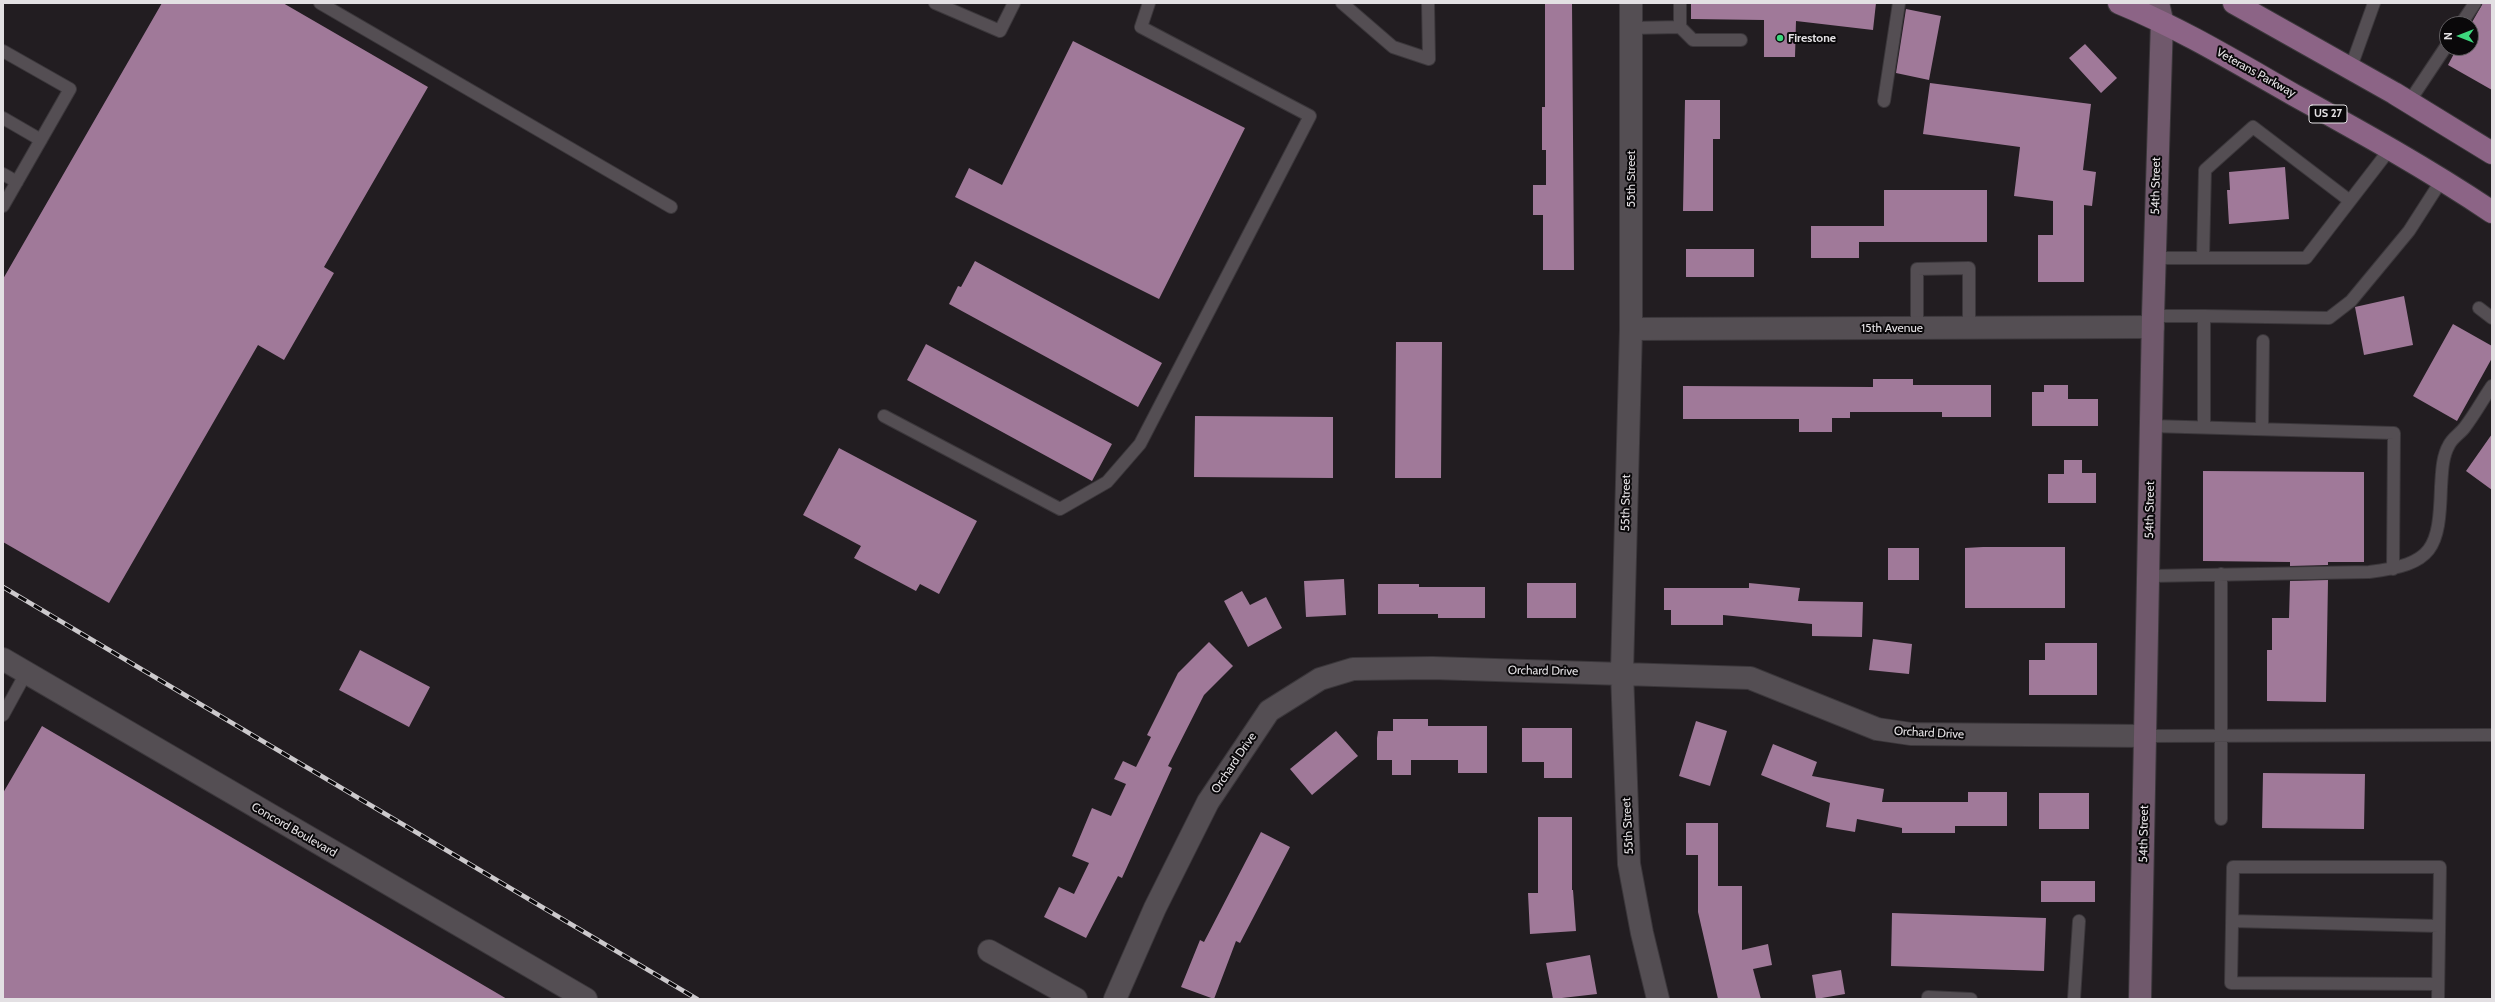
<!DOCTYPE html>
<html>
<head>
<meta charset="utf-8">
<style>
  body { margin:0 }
  #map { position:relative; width:2495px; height:1002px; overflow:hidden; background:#221d21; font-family:Cabin,sans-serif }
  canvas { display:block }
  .frame { position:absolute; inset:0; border:4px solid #e3e0e3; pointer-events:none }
  .north { position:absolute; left:2439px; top:16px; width:40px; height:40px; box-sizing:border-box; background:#0a080a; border:1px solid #615e61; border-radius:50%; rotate:270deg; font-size:11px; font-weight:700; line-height:16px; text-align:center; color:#e3e0e3 }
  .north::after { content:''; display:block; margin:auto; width:14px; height:18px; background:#3dd77e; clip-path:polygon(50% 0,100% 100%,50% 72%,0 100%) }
</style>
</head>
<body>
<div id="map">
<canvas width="2495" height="1002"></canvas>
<div class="frame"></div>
<div class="north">N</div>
</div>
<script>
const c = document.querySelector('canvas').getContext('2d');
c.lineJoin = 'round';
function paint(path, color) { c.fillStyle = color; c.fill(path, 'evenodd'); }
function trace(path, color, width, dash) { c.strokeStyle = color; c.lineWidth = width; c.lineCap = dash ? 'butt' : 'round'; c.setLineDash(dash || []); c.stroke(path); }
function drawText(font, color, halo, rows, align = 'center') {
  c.font = font + ' Cabin,sans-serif'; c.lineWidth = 4; c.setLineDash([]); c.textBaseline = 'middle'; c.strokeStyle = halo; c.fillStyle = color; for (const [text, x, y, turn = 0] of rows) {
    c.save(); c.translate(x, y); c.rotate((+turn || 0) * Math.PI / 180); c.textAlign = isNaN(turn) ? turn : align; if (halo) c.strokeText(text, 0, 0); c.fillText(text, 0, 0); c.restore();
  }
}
paint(new Path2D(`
  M162,3h121l145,84 -104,180 10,6 -50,87 -26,-15 -149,258 -106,-61v-263z
  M1545,3h27l2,267h-31v-55h-10v-30h13v-35h-4v-43h3z
  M1691,3h185l-3,27 -77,-9 -1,36h-31v-37l-73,-1z
  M2483,3h9v87l-44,-25 9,-17h14v-24z
  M1906,9l35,7 -12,64 -33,-7z
  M1073,41l172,87 -86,171 -204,-102 14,-29 33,17z
  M2085,44l32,34 -16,15 -32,-35z
  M1930,83l161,21 -8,66 13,2 -4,34 -8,-1v77h-46v-47h15v-34l-39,-5 6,-49 -97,-13z
  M1685,100h35v39h-7v72h-30z
  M2285,167l4,52 -60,5 -2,-34h3l-1,-18z
  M1884,190h103v52h-128v16h-48v-32h73z
  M1686,249h68v28h-68z
  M975,261l187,102 -24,44 -189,-103 9,-18 3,1z
  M2404,296l9,49 -49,10 -9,-48z
  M2453,324l39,22v12l-35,63 -44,-25z
  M1396,342h46l-1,136h-46z
  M926,344l186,100 -20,37 -185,-101z
  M1873,379h40v6h78v32h-49v-5h-92v6h-18v14h-33v-13h-116v-33l190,1z
  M2044,385h24v14h30v27h-66v-34h12z
  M1195,416l138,1v61l-139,-1z
  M2492,434v56l-26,-19z
  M839,448l138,73 -38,73 -19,-10 -4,7 -62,-33 7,-12 -58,-31z
  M2064,460h18v13h14v30h-48v-29h16z
  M2203,471l161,1v90h-36v3l-38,1v-4l-87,-1z
  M1983,547h82v61h-100v-60z
  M1888,548h31v32h-31z
  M1344,579l2,36 -40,2 -2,-36z
  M2328,580l-2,122 -59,-1v-51h5v-32h17l1,-37z
  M1527,583h49v35h-49z
  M1749,583l51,5 -2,13 65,1 -1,35 -50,-1v-12l-89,-9v10h-52v-15h-7v-22h85z
  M1378,584h41v3h66v31h-47v-4h-60z
  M1242,591l8,14 16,-8 16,31 -34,19 -24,-46z
  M1873,639l39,5 -3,30 -40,-4z
  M1209,642l24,24 -29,29 -36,71 4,2 -50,110 -4,-2 -32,62 -42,-21 15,-30 15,7 15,-31 -17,-7 20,-48 19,8 15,-32 -12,-5 9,-18 13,6 15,-30 -4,-2 31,-62z
  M2045,643h52v52h-68v-35h16z
  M360,650l70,37 -21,40 -70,-37z
  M1393,719h35v7h59v47h-29v-13h-47v15h-19v-15h-15v-22l1,-7h15z
  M1696,721l31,10 -17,55 -31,-10z
  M42,726l465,273h-504v-206z
  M1522,728h50v50h-28v-16h-22z
  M1336,731l22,25 -46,39 -22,-26z
  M1773,744l44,18 -5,14 72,13 -2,13h86v-10h39v34h-52v7h-53v-5l-45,-9 -2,13 -29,-5 4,-24 -69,-28z
  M2263,773l102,1 -1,55 -102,-1z
  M2039,793h50v36h-50z
  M1538,817h34v73h1l3,41 -46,3 -2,-41h10z
  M1686,823h32v63h24v64l26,-6 4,21 -19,4 8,30h-43l-20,-87v-57h-12z
  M1261,832l29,15 -50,96 -4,-2 -22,58 -33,-12 19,-47 4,2z
  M2041,881h54v21h-54z
  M1892,913l154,5 -2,53 -153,-5z
  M1590,955l7,39 -44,5 -7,-36z
  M1841,970l4,24 -29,5 -4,-24z`), '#a07999');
const lane = new Path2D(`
  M320,3l351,204
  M935,3l65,28 14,-28
  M1342,3l51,44 36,12 -1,-56
  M1680,3v24l13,13h48
  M2461,24l14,-21
  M1631,28l49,-1
  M3,51l67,38 -67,117
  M2351,67l23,-64
  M1884,101l15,-98
  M2409,102l38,-57
  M3,118l38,22
  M3,174l14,8
  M2154,258h152l84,-109
  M2203,258l2,-88 48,-43 97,74
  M2479,308l13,10
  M2153,316h51v111
  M2204,316l125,2 22,-17 58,-70 34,-53
  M1917,328v-59l52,-1v60
  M884,416l176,93 47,-27 33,-38 170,-328 -169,-89 8,-24
  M2151,426l243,7 -1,136
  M2262,429l1,-88
  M2221,574v245
  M2149,576l220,-4c65,-8 70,-23 72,-85 1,-14 1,-30 8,-42 3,-7 12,-12 16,-18 10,-13 18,-28 27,-41
  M3,715l23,-42
  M2146,736l346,-1
  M2232,921l207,5
  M1928,999v-2l43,2
  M2074,999l5,-78
  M2438,999l2,-132h-207l-2,116 207,1`);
const street = new Path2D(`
  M1631,3v326l-9,343 7,192 13,69 16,66
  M1631,329l522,-2
  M3,659l583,340
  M989,951l87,48
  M1115,999l40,-91 53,-106 61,-91 51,-32 33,-10 79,-1 318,10 127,51 34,5 235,2`);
const secondary = new Path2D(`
  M2140,999l13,-683 9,-296 -4,-17`);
const primary = new Path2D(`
  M2119,3c61,25 117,59 175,92 67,37 134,74 198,117
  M2234,3l160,90 98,60`);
trace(lane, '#3b373b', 14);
trace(street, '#3b373b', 24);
trace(secondary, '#3b373b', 24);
trace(primary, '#3b373b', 24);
trace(lane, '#544e53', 12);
trace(street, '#544e53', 22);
trace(secondary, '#70596c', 22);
trace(primary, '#8c6486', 22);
const rail = new Path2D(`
  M3,587l694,412`);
trace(rail, '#ccc9cc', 4.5);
trace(rail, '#0a080a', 3, [9]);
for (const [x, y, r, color] of [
  [1780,38,4,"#3dd77e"]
]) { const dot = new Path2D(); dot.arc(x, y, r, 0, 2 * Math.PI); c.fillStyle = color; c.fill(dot); trace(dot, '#0a080a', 1.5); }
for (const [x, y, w] of [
  [2328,114,38]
]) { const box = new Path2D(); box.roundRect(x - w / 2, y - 9, w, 18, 3); c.fillStyle = '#0a080a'; c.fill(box); trace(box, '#e3e0e3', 1); }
drawText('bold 11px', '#e3e0e3', null, [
  ["US 27",2328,114]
]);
drawText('bold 12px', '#e3e0e3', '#0a080a', [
  ["Firestone",1788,38]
], 'left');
drawText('12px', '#e3e0e3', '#0a080a', [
  ["Veterans Parkway",2256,73,29],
  ["55th Street",1631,179,-90],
  ["54th Street",2156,186,-89],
  ["15th Avenue",1892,328],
  ["55th Street",1626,503,-89],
  ["54th Street",2150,510,-89],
  ["Orchard Drive",1543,671,1],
  ["Orchard Drive",1929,733,3],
  ["Orchard Drive",1234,763,-56],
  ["55th Street",1628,826,-93],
  ["Concord Boulevard",294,830,30],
  ["54th Street",2144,834,-89]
]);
</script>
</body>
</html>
